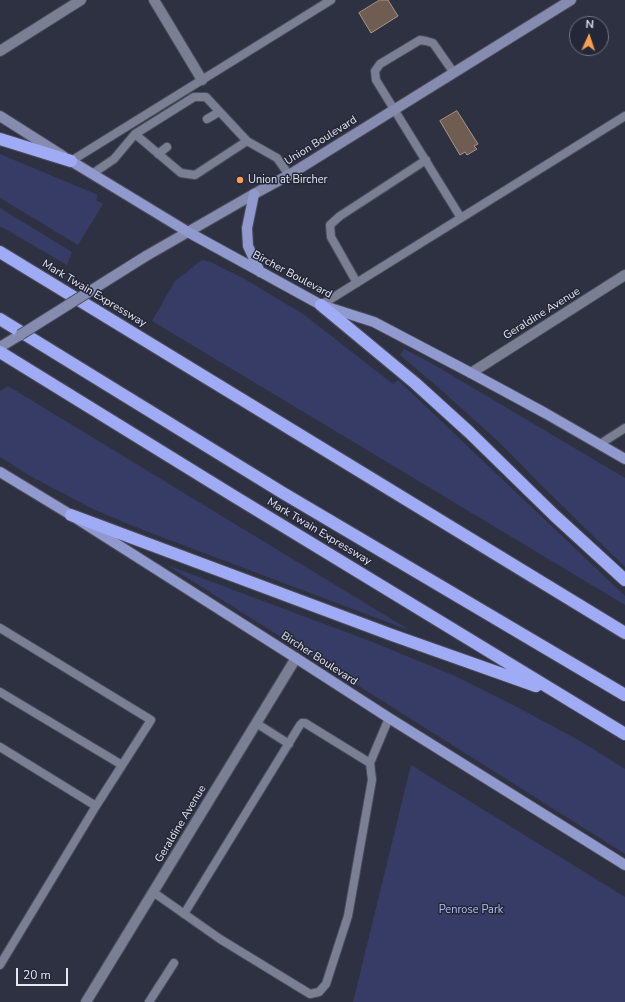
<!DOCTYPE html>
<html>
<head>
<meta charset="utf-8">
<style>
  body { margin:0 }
  #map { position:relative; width:625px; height:1002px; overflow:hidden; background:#2e3142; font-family:"Nunito Sans",sans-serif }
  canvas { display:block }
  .north { position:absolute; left:569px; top:16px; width:40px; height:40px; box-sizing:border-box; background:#242737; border:1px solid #717381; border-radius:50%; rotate:3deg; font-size:11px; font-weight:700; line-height:16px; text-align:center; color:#e4e6f1 }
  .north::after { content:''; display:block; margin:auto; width:14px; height:18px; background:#f99f4d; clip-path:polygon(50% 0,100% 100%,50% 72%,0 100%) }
  .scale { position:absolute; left:16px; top:968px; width:52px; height:18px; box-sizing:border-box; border:2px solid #e4e6f1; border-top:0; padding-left:5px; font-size:12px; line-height:14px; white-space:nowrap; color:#e4e6f1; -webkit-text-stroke:3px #242737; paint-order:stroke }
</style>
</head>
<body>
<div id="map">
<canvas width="625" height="1002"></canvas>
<div class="north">N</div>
<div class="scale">20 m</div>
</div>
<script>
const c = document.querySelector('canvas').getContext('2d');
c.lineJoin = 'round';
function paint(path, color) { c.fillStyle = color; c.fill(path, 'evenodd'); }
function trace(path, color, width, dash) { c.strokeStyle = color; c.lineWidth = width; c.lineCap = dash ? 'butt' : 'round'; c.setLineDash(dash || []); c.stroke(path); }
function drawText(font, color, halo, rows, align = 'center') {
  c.font = font + ' "Nunito Sans",sans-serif'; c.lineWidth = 3; c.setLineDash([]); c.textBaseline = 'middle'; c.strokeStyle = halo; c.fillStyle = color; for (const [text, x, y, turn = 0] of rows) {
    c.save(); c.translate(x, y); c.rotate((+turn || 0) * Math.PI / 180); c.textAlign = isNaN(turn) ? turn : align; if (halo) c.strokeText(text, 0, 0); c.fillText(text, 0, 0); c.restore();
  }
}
paint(new Path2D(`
  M0,154l98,41 -2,5 7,4 -25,41 -78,-47z
  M0,208l72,44 -5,13 -67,-39z
  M202,260l9,2 9,5 23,11 60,36 90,70 5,-4 227,216v9l-473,-284 23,-40z
  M404,349l27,14 194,115v89l-85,-83 -40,-41 -61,-55 -39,-33z
  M8,386l403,245 -268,-101 -48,-20 -65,-34 -30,-19v-66z
  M167,565l208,78 80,33 62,31 65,35 43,27v85z
  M411,765l214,132v105h-272z`), '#363c66');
const building = new Path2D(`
  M380,0h8l10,16 -27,17 -12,-20z
  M457,111l21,33 -4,2 3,3 -10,6 -2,-3 -5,3 -20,-34z`);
paint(building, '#6e5d50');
trace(building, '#a99688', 1);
const lane = new Path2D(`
  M454,73l-21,-30 -7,-2 -6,-1 -40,24 -5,7 1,9 85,138
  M207,119l12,-7
  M135,134l59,-37h12l41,44
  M158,154l9,-7
  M71,161l260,-161
  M92,174l22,-15 21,-25 46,39 14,2 52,-34 30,17 12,17
  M357,283l-26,-46 -1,-12 10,-9 86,-56
  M321,305l304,-189
  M600,444l25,-16
  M0,628l151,92 -55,86 -96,-59
  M0,692l122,73
  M256,723l33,21
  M370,763l19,-45
  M153,892l67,47 90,55 9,-2 7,-8 22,-68 24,-136 -2,-17 -65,-40h-3l-2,2 -116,189
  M0,965l96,-159
  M149,1002l25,-39`);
const street = new Path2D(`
  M154,0l48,80
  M0,51l81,-51
  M471,373l154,-98
  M86,1002l210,-344`);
const secondary = new Path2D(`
  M0,116l63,40
  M146,256l108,-62 35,-19 282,-175
  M0,347l20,-12`);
const primary = new Path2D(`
  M71,161l117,71 133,73 53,17 97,51 74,40 80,46
  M254,194l-7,34 1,18 12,26
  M0,472l71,43 225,143 93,60 236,147`);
const highway = new Path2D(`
  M0,139l71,22
  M0,252l625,381
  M321,305l94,78 54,49 85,83 71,65
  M0,319l283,174 342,202
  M0,352l232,143 393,239
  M71,515l321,120 144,51`);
trace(lane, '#4c4e5c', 10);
trace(street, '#4c4e5c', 12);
trace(secondary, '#4c4e5c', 12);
trace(primary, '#4c4e5c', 12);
trace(highway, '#4c4e5c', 14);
trace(lane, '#7b7f93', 8);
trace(street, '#7b7f93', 10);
trace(secondary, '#868cb0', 10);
trace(primary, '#919ace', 10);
trace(highway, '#9facf5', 12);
const secondaryBridge = new Path2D(`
  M20,335l126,-79`);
trace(secondaryBridge, '#4c4e5c', 12, []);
trace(secondaryBridge, '#868cb0', 10);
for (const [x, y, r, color] of [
  [240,180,4,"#f99f4d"]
]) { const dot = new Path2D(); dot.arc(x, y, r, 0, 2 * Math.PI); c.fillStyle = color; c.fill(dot); trace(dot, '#242737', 1.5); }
drawText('11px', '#e4e6f1', '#242737', [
  ["Union Boulevard",321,141,-32],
  ["Bircher Boulevard",292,275,28],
  ["Mark Twain Expressway",94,294,31],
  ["Geraldine Avenue",542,314,-32],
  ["Mark Twain Expressway",319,532,31],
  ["Bircher Boulevard",319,659,33],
  ["Geraldine Avenue",181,824,-59]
]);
drawText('11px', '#e4e6f1', '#242737', [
  ["Union at Bircher",248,180]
], 'left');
drawText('11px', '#b3bef6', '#242737', [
  ["Penrose Park",471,910]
]);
</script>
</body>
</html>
